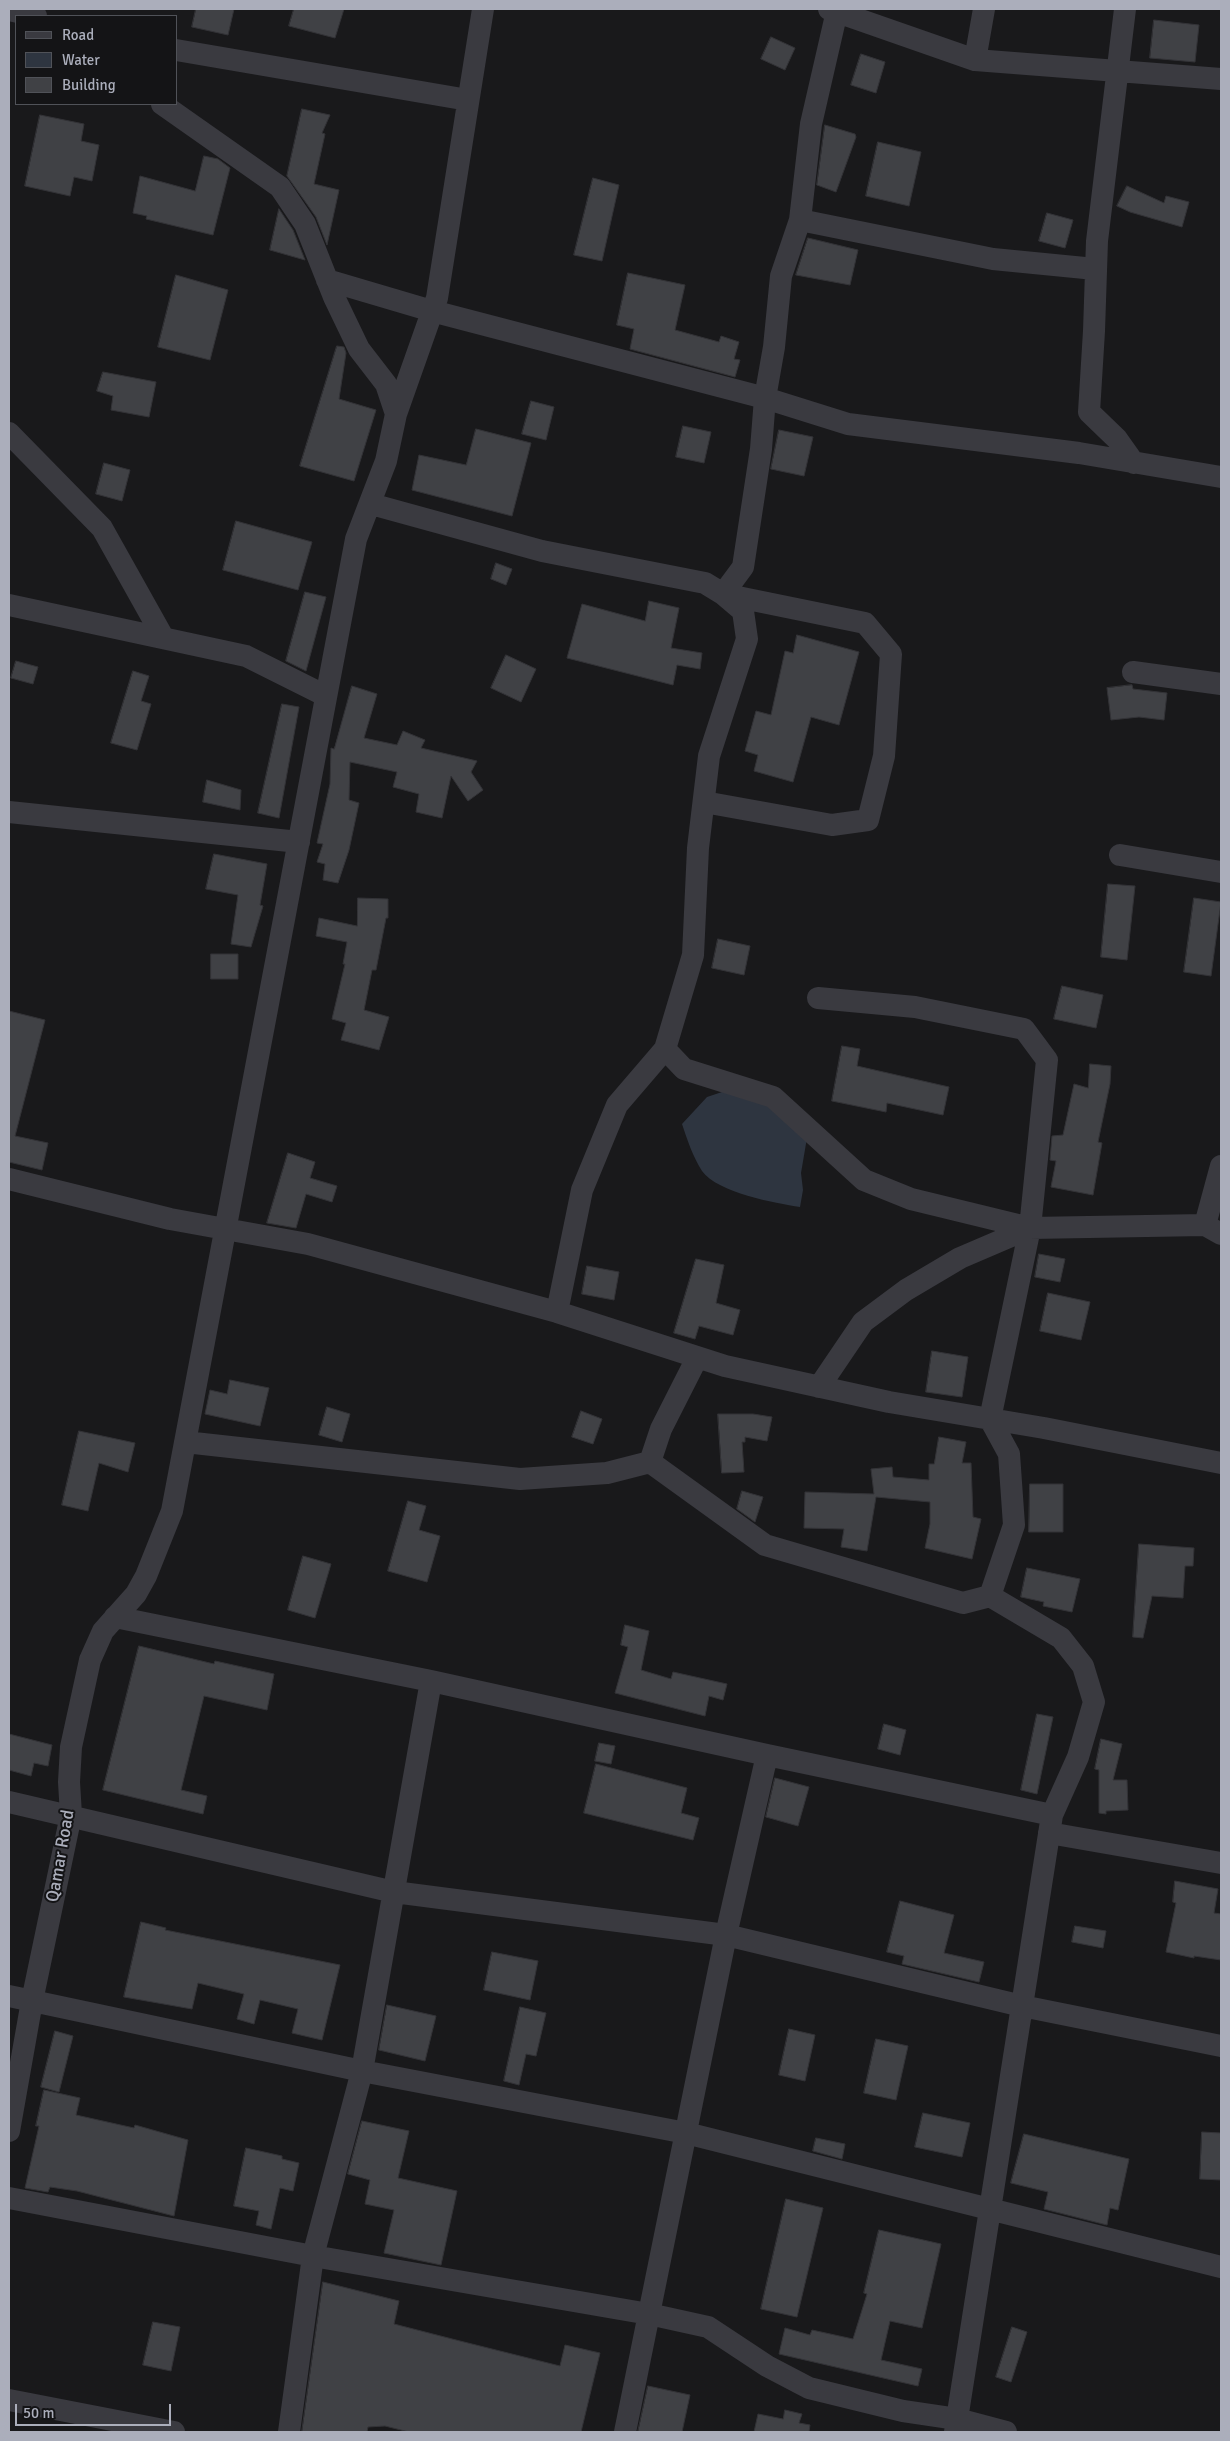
<!DOCTYPE html>
<html>
<head>
<meta charset="utf-8">
<style>
  body { margin:0 }
  #map { position:relative; width:1230px; height:2441px; overflow:hidden; background:#19191b; font-family:Signika,sans-serif }
  canvas { display:block }
  .frame { position:absolute; inset:0; border:10px solid #abaebb; pointer-events:none }
  .legend { position:absolute; left:15px; top:15px; width:162px; height:90px; box-sizing:border-box; background:#141416; border:1px solid #505258; margin:0; padding:6px 9px; list-style:none; font-size:15px; color:#abaebb }
  .legend li { display:flex; align-items:center; gap:10px; height:25px }
  .legend b { width:25px; border:1px solid #505258 }
  .scale { position:absolute; left:15px; top:2404px; width:156px; height:22px; box-sizing:border-box; border:2px solid #abaebb; border-top:0; padding-left:6px; font-size:15px; line-height:18px; white-space:nowrap; color:#abaebb; -webkit-text-stroke:4px #141416; paint-order:stroke }
</style>
</head>
<body>
<div id="map">
<canvas width="1230" height="2441"></canvas>
<div class="frame"></div>
<ul class="legend">
<li><b style="height:6px;background:#3a3a40"></b>Road</li>
<li><b style="height:14px;background:#2e3540"></b>Water</li>
<li><b style="height:14px;background:#404145"></b>Building</li>
</ul>
<div class="scale">50 m</div>
</div>
<script>
const c = document.querySelector('canvas').getContext('2d');
c.lineJoin = 'round';
function paint(path, color) { c.fillStyle = color; c.fill(path, 'evenodd'); }
function trace(path, color, width, dash) { c.strokeStyle = color; c.lineWidth = width; c.lineCap = dash ? 'butt' : 'round'; c.setLineDash(dash || []); c.stroke(path); }
function drawText(font, color, halo, rows, align = 'center') {
  c.font = font + ' Signika,sans-serif'; c.lineWidth = 4; c.setLineDash([]); c.textBaseline = 'middle'; c.strokeStyle = halo; c.fillStyle = color; for (const [text, x, y, turn = 0] of rows) {
    c.save(); c.translate(x, y); c.rotate((+turn || 0) * Math.PI / 180); c.textAlign = isNaN(turn) ? turn : align; if (halo) c.strokeText(text, 0, 0); c.fillText(text, 0, 0); c.restore();
  }
}
paint(new Path2D(`
  M725,1091l24,3 59,38 -7,41 2,17 -3,17c-25,-4 -82,-14 -98,-36 -9,-14 -15,-32 -20,-47l25,-27z`), '#2e3540');
const building = new Path2D(`
  M196,9h38l-6,26 -36,-8z
  M294,9h50l-9,29 -46,-12z
  M1154,20l45,5 -4,37 -45,-4z
  M771,37l24,11 -10,22 -24,-11z
  M861,54l24,8 -9,31 -25,-8z
  M302,109l28,6 -8,18 3,1 -11,50 25,6 -12,55 -11,-28 -29,-41z
  M40,115l44,9 -3,17 18,4 -7,36 -18,-4 -4,19 -45,-10z
  M825,125l30,9 1,3 -20,55 -19,-7z
  M878,142l43,10 -12,54 -43,-10z
  M204,156l14,3 12,9 -17,67 -67,-16 1,-3 -14,-3 7,-37 55,15z
  M593,178l26,7 -17,76 -28,-6z
  M1127,186l37,17 2,-7 23,6 -7,25 -52,-15 -13,-6z
  M279,209l14,21 12,30 -35,-10z
  M1047,213l26,7 -8,28 -26,-7z
  M808,238l50,12 -8,35 -54,-10z
  M628,273l57,12 -10,45 44,12 2,-6 18,6 -5,17 6,1 -5,17 -105,-28 4,-20 -17,-4z
  M176,275l52,15 -18,70 -52,-13z
  M337,346l7,1 2,6 -7,46 37,11 -22,71 -54,-15z
  M103,372l53,10 -7,35 -38,-7 2,-14 -16,-5z
  M531,401l23,6 -8,33 -24,-6z
  M683,426l28,6 -7,31 -28,-6z
  M476,429l55,14 -19,73 -100,-26 7,-35 47,10z
  M779,430l34,7 -9,39 -33,-7z
  M104,463l26,7 -8,31 -26,-7z
  M236,521l76,21 -14,48 -75,-20z
  M496,563l16,6 -6,16 -15,-6z
  M305,592l21,5 -20,74 -20,-10z
  M649,601l30,7 -8,40 31,5 -2,16 -23,-4 -4,20 -106,-27 15,-54 63,17z
  M797,635l62,17 -20,73 -28,-8 -18,65 -39,-11 4,-16 -13,-4 11,-40 15,4 14,-64 8,2z
  M506,655l30,14 -15,33 -30,-14z
  M16,661l22,6 -5,17 -22,-6z
  M133,671l16,5 -8,25 10,3 -14,46 -26,-7z
  M1132,685l1,4 34,4 -3,27 -25,-3 -28,3 -4,-32z
  M352,686l25,8 -13,44 33,7 6,-14 22,9 -4,8 56,13 -6,11 12,18 -15,11 -17,-25 -9,42 -26,-6 3,-18 -26,-7 4,-15 -47,-10 -1,38 10,3 -10,47 -11,33 -15,-3 2,-16 -8,-2 6,-18 -6,-1 13,-59 1,-36 3,1z
  M282,704l17,3 -20,111 -21,-5z
  M207,780l34,10 -1,20 -37,-8z
  M214,854l53,10 -7,41 3,1 -12,41 -20,-3 7,-49 -32,-6z
  M1108,884l27,2 -8,74 -26,-3z
  M358,898l30,1v19h-2l-10,52h-4l-8,40 25,7 -10,33 -38,-10 5,-17 -14,-4 13,-55h-2l4,-22 -31,-6 3,-18 38,8z
  M1194,898l27,4 -10,74 -27,-4z
  M718,939l32,7 -6,29 -32,-7z
  M211,954h27v25h-27z
  M1062,986l41,9 -7,33 -42,-9z
  M9,1011l36,9 -30,116 33,7 -6,27 -33,-8z
  M842,1046l18,3 -3,17 92,21 -6,28 -56,-12 -1,9 -54,-11z
  M1090,1064l21,2 -1,18 -12,58 4,1 -9,52 -42,-8 5,-26 -6,-1 2,-24 11,-1 11,-51 14,4z
  M288,1153l27,9 -5,16 27,8 -5,16 -26,-8 -10,34 -29,-5z
  M1039,1254l26,5 -5,23 -25,-5z
  M696,1259l28,6 -8,38 24,7 -7,25 -34,-9 -4,13 -21,-6z
  M587,1266l32,6 -5,28 -32,-6z
  M1048,1293l42,9 -9,38 -41,-9z
  M932,1351l36,6 -6,40 -36,-5z
  M230,1380l39,8 -9,38 -55,-12 5,-24 17,4z
  M327,1407l23,7 -8,28 -23,-7z
  M581,1411l21,8 -9,25 -21,-7z
  M718,1414h35l19,3 -5,24 -22,-4v5h-3l2,30 -22,1z
  M79,1431l56,12 -7,29 -29,-9 -11,48 -26,-6z
  M939,1437l27,5 -4,21h9l2,54 8,2 -9,40 -47,-11 5,-24v-22l-54,-5 -9,54 -26,-4 3,-18 -40,-1 1,-36 69,2 -3,-25 21,-2 1,10 36,3v-16h5z
  M1030,1484h33v48h-34z
  M742,1491l21,6 -8,25 -18,-13z
  M408,1501l18,5 -7,24 21,6 -13,46 -39,-11z
  M1139,1544l55,4 -1,18h-8l-2,32 -31,-2 -9,42 -10,-1z
  M303,1556l28,8 -16,54 -27,-8z
  M1027,1568l53,11 -8,33 -29,-6 1,-4 -23,-5z
  M625,1625l24,6 -8,39 30,9 2,-7 54,12 -4,16 -14,-4 -4,20 -90,-23 13,-46 -7,-2z
  M139,1646l75,18 1,-3 59,13 -7,36 -63,-14 -23,94 26,6 -4,18 -100,-24z
  M1037,1714l16,3 -16,77 -16,-4z
  M884,1724l22,6 -6,25 -22,-6z
  M9,1734l43,11 -4,21 -14,-3 -3,13 -22,-6z
  M1101,1739l21,5 -9,36h14l1,30 -22,1v3l-7,-1v-43l-4,-1z
  M599,1743l16,3 -4,18 -16,-3z
  M596,1764l91,24 -6,25 18,5 -6,22 -109,-27z
  M775,1778l34,9 -11,39 -32,-9z
  M1175,1881l43,8 -4,24 7,1v46l-27,-4v2l-28,-6 10,-49 -3,-1z
  M900,1901l54,14 -10,38 40,9 -5,20 -77,-18 2,-8 -17,-4z
  M141,1922l25,6 -1,2 175,35 -18,75 -30,-7 6,-24 -38,-9 -6,24 -17,-5 7,-25 -46,-11 -6,26 -68,-12z
  M1075,1926l31,5 -3,17 -31,-6z
  M492,1952l46,9 -8,39 -46,-10z
  M387,2005l49,11 -11,45 -46,-11z
  M520,2007l26,6 -10,43 -10,-2 -7,31 -15,-4z
  M789,2029l26,6 -10,46 -26,-6z
  M55,2031l18,5 -14,56 -18,-5z
  M876,2039l32,7 -12,54 -32,-7z
  M44,2090l36,8 -4,17 58,13 1,-3 53,15 -14,76 -97,-25 -27,-4 -2,5 -23,-4 14,-62h-3z
  M923,2113l47,10 -8,34 -47,-10z
  M362,2121l47,10 -11,47 59,13 -16,74 -57,-12 10,-43 -29,-6 5,-24 -22,-6z
  M1202,2132l19,1v47l-21,-1z
  M1024,2134l105,25 -11,51 -8,-2 -3,17 -63,-16 4,-17 -37,-9z
  M816,2138l29,6 -3,15 -29,-8z
  M246,2148l36,8v3l17,4 -6,28 -13,-3 -9,41 -15,-4 3,-14 -25,-5z
  M786,2199l37,9 -26,109 -36,-8z
  M879,2230l62,14 -19,84 -32,-7 -9,39 41,9 -4,17 -139,-32 6,-26 25,7 2,-5 41,9 14,-45 -3,-1z
  M323,2282l76,19 -5,23 66,17 100,25 5,-21 35,8 -19,79h-172l-24,-6 -17,1 -1,5h-65z
  M153,2322l27,5 -9,44 -28,-6z
  M1012,2327l15,5 -16,50 -15,-5z
  M648,2386l42,9 -8,37h-44z
  M785,2410l17,4 -3,9 11,2 -1,7h-55l4,-18 25,5z`);
paint(building, '#404145');
trace(building, '#333337', 1);
trace(new Path2D(`
  M829,9l146,51 246,19
  M1125,9l-28,232 -3,90 -5,81 28,27 17,24
  M9,10l27,6
  M176,50l292,50
  M975,60l9,-51
  M800,220l193,39 102,10
  M327,280l105,31 333,87 9,-51 7,-71 19,-56 11,-96 26,-113
  M396,414l41,-116 46,-289
  M9,433l93,95 61,109
  M371,504l171,47 163,32 18,11 20,17 4,28 -38,117 -11,92 -5,107 -28,94 19,20 89,28 91,83 47,19 119,29 175,-3 16,9
  M9,605l237,51 80,40
  M1133,672l88,12
  M704,802l128,23 36,-5 16,-64 7,-102 -26,-31 -142,-29 20,-27 18,-118 4,-51 83,26 231,29 142,24
  M9,812l290,30
  M1120,855l101,17
  M9,1179l161,40 138,25 249,68 168,54 164,36 155,26 177,35
  M1205,1225l16,-59
  M557,1312l25,-122 35,-85 48,-56
  M819,1387l44,-65 43,-32 54,-32 70,-30
  M185,1442l335,37 87,-6 43,-11 11,-33 36,-71
  M650,1462l115,83 198,58 27,-7 24,-71 -5,-71 -19,-35 40,-191 17,-168 -23,-31 -109,-22 -97,-9
  M115,1617l316,64 336,74 285,60
  M9,1802l385,90 332,43 296,71 199,40
  M1049,1833l172,30
  M9,1996l353,75 324,62 535,134
  M9,2131l23,-130 39,-186 -2,-33 2,-35 19,-87 13,-29 33,-37 10,-18 26,-65 184,-972 30,-78 10,-47 -10,-30 -27,-35 -25,-52 -29,-73 -25,-37 -118,-83
  M9,2198l304,58 336,58 59,13 59,39 42,22 94,23 54,8 49,13
  M9,2400l165,32
  M289,2432l24,-176 49,-185 69,-390
  M625,2432l101,-497 41,-180
  M955,2432l97,-617 26,-58 16,-55 -11,-36 -22,-28 -71,-42`), '#3a3a40', 22);
drawText('18px', '#abaebb', '#141416', [
  ["Qamar Road",61,1856,-80]
]);
</script>
</body>
</html>
